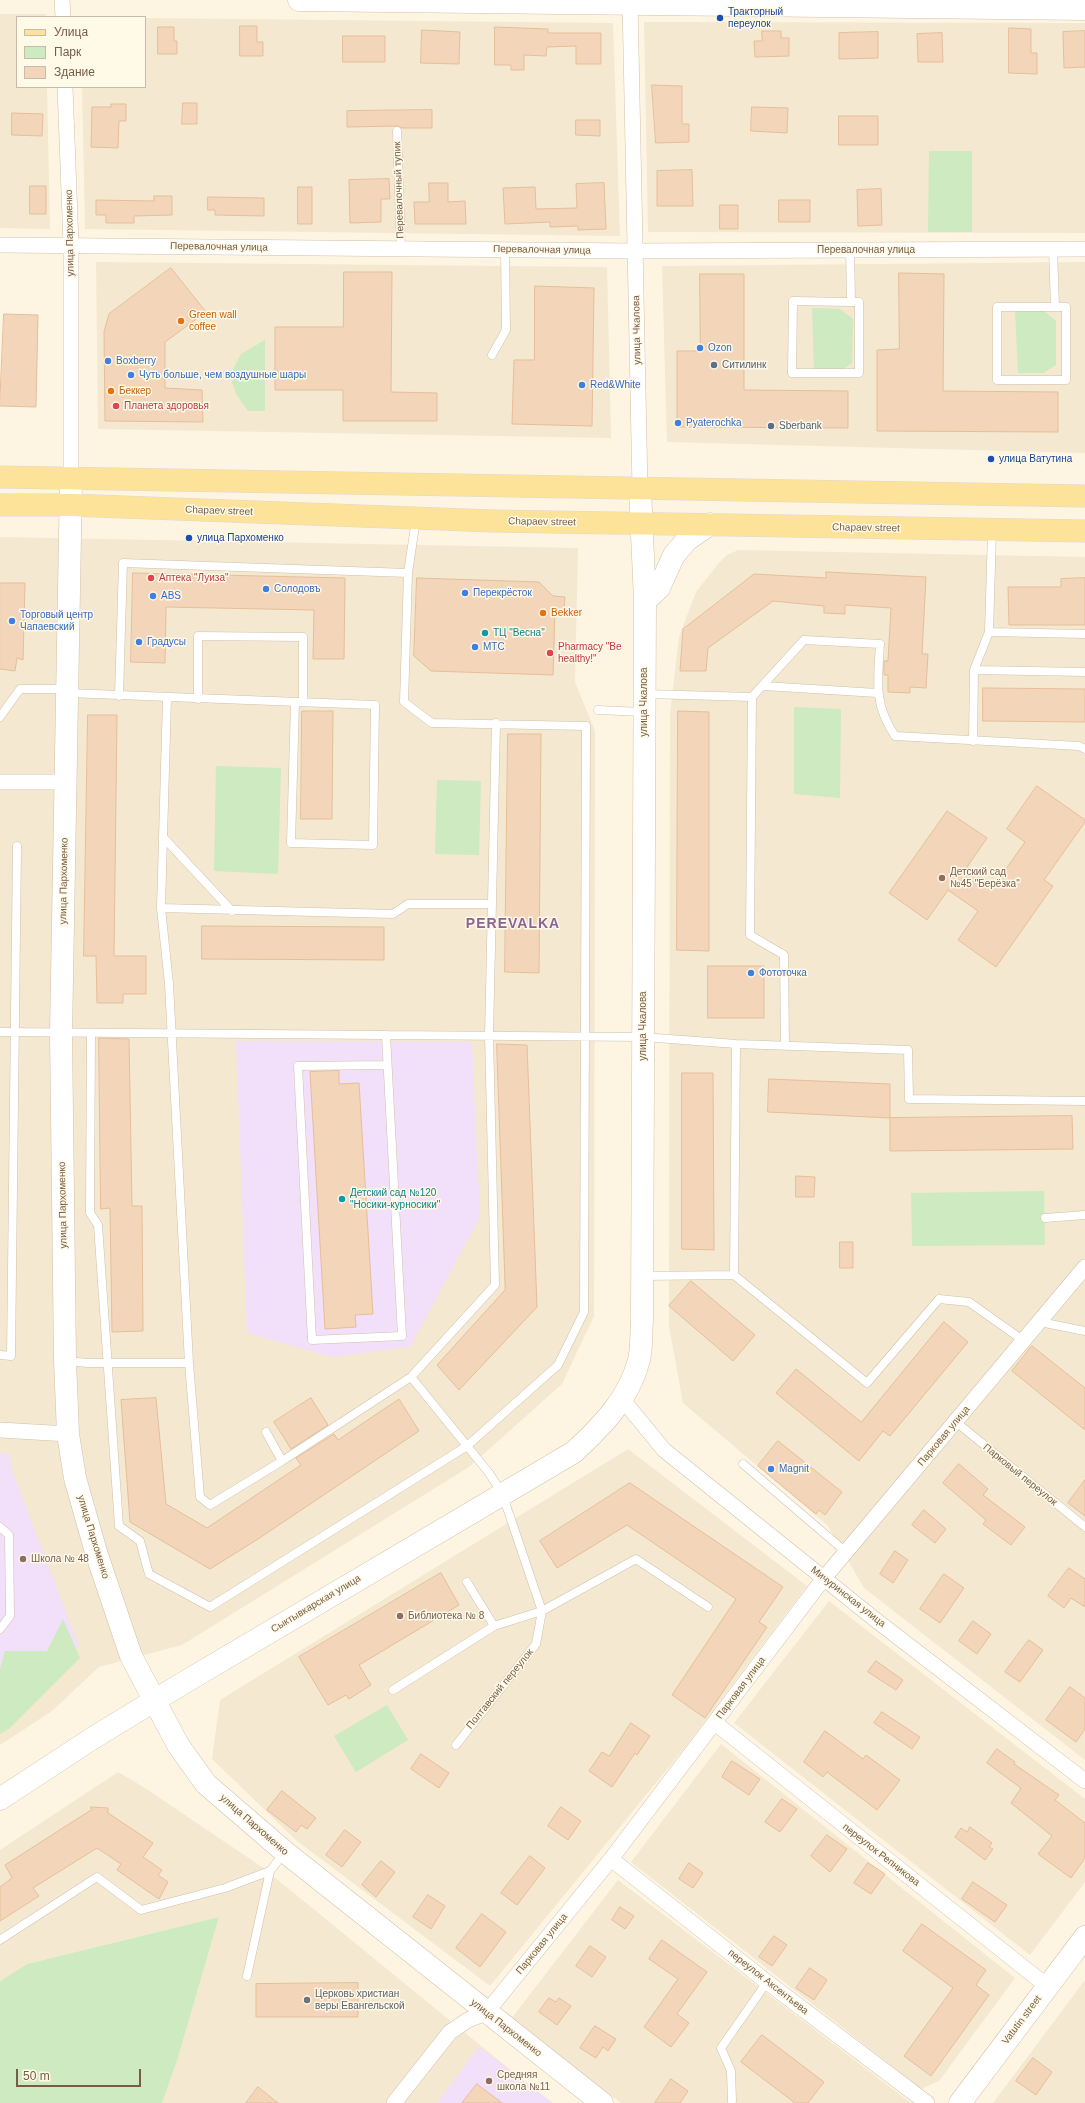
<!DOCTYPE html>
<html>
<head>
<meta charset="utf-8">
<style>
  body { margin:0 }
  #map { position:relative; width:1085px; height:2103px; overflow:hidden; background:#fdf5e2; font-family:Arial,sans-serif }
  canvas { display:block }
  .legend { position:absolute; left:16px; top:16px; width:130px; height:72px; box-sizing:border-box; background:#fff9e8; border:1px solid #c8bba8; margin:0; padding:5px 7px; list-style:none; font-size:12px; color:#755d48 }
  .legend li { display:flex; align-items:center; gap:8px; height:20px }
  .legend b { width:20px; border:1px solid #c8bba8 }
  .scale { position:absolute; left:16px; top:2069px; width:125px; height:18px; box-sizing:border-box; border:2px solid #755d48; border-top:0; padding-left:5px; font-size:12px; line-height:14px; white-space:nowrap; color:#755d48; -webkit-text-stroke:3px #fff9e8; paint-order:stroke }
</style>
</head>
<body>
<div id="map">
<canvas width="1085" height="2103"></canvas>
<ul class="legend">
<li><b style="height:5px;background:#fde399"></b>Улица</li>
<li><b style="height:11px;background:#cdeac0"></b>Парк</li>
<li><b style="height:11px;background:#f3d6b9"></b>Здание</li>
</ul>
<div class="scale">50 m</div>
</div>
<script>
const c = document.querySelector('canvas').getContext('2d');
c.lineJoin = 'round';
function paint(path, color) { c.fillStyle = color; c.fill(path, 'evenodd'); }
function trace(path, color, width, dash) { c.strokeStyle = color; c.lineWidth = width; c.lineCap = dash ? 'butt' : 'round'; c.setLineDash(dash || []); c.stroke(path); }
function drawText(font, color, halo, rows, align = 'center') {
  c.font = font + ' Arial,sans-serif'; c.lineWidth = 3; c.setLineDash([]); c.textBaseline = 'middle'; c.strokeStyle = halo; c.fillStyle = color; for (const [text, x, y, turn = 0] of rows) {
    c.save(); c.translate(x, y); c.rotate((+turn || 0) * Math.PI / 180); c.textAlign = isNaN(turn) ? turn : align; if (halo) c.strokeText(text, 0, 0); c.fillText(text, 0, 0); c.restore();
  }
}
paint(new Path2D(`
  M0,14h46v3h-29v70h30l3,142 -50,-1z
  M145,18l468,5 7,213 -535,-7 -3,-142h63z
  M644,22l441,1v210l-437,-1z
  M96,262l511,5 4,171 -513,-9z
  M1085,262v191l-418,-11 -5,-176z
  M0,537l578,11 -3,134 20,49 -1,585 -32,68 -93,83 -287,178 -83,22 -47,44 -52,34z
  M738,550l347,7v1203l-221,-172 -36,-62 -145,-123 -14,-77 1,-612 9,-77 17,-45 22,-28 9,-9z
  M628,1449l179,137 -121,160 -196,240 -193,-145 -85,-82 8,-59z
  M829,1601l256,198v83l-55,73 -296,-232z
  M721,1744l294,234 -76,103 -18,8 -290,-227z
  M118,1772l27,16 117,79 289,236h-389l15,-42 42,-144 -192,47 -27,17v-131z
  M618,1880l293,223h-290l-110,-84z
  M1085,1980v123h-92z`), '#f4e8d0');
paint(new Path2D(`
  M236,1041l236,1 8,175 -70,130 -78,10 -85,-24z
  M0,1453l9,1 4,19 66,173 -79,55z
  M479,2047l74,56h-116z`), '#f2dff9');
paint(new Path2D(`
  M929,151h43v81h-44z
  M812,308l28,1 13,10 -1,44 -12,8h-26z
  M1015,310l29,1 12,10v44l-13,8h-25z
  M265,340v71h-17l-12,-17 -6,-19 11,-21z
  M794,707l47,2 -1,89 -46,-4z
  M216,766l65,2 -3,106 -64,-3z
  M437,780l44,1 -2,74 -44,-1z
  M1044,1191l1,54 -133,1 -1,-53z
  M63,1619l17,39 -70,70 -10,6v-65l5,-18h42z
  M387,1705l21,35 -52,32 -22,-36z
  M219,1917l-42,144 -15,42h-162v-122l27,-17z`), '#cdeac0');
const building = new Path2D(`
  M240,26h17v16h6v14h-23z
  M158,27h16v14h3v13h-19z
  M495,27l53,2v4h53v31h-25v-18l-29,1 -1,9 -22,-1v15h-13v-5h-16z
  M1009,28l22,1v24h6v21l-28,-1z
  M422,30l38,2 -1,32 -38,-1z
  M762,31h19v7h8v18l-34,1 -1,-16h8z
  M1085,31v36l-21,1 -1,-36z
  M878,32v26l-39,1v-26z
  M942,33l1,29h-25l-1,-28z
  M343,36h42v26h-42z
  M652,85l30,1v38h7v18l-33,1z
  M183,103h14v21h-15z
  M111,104h15v17h-7l-1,27 -27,-1 1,-40h19z
  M752,107l36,1 -1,25 -36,-2z
  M432,110v18h-30l-5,-2 -50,1v-16z
  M12,113l31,1 -1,22 -30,-1z
  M839,116h39v29h-39z
  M576,120h24v16l-24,-1z
  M692,170l1,36h-36v-35z
  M389,179l1,20h-9v23l-31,1 -1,-43z
  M429,183h19v19l17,-1 1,23h-51l-1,-22h15z
  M604,183l2,46 -28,1v-4l-28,1v-5l-45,2 -2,-36 32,-1 1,22 41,-1 -1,-24z
  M30,186h16v28h-16z
  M298,187h14v37h-14z
  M881,189l1,36 -24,1 -1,-36z
  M154,196h18v19l-38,1v7h-28v-8h-10v-15l58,1z
  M208,197l56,1v18l-49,-1v-5h-7z
  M779,200h31v22h-31z
  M720,205h18v24h-18z
  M171,268l35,44 -41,30v46l37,2 1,32 -98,-1 -1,-89 5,-18z
  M344,272h48l-1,120 46,1v28h-94v-31h-68v-63h68z
  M899,273l45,1 -1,117 115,1v40l-181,-1v-81l22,-1z
  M700,274h44v116l104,1v37l-171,-1v-76h23z
  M535,286l59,2 -2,138 -80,-2 2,-64h20z
  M4,314l34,1 -2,92 -36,-1z
  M826,572l100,5 -4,77h6l-2,34 -16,-1v6l-22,-1v-17h-4v-14h4l3,-53 -46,-3v9l-21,-1v-7l-51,-5 -65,47 -2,23h-26l3,-42 71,-55 72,4z
  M133,573l212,5 -1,81h-31l1,-49 -148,-3 -1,56 -34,-1z
  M417,578l122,4 14,14 12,1 -1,14h-9l-2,64 -122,-4 -17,-15z
  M1085,578v47h-76l-1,-38h53v-8z
  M0,583h25l-2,77 -6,-2 -2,13 -15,-2z
  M983,688l102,1v33l-102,-1z
  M302,711h31l-1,108h-31z
  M678,711l31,1v239l-32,-1z
  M88,715h29l-3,241h32v38h-23v9h-26l-1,-47h-12z
  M508,734h33l-2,239 -34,-1z
  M1037,786l48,34v2l-41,58 9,6 -57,81 -38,-27 20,-29 -30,-21 -21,30 -38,-27 58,-82 40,27 -20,29 27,19 31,-44 -18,-13z
  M202,926l182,1v33l-182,-1z
  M708,966h56v52h-56z
  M99,1038l30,1 3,167h10l1,125 -31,1 -2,-124 -9,1z
  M497,1044l30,1 10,262 -78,83 -22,-25 68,-75z
  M339,1071v13l20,-1 14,231 -18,1 1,12 -31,2 -15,-257z
  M682,1073h31l1,177 -32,-1z
  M769,1079l121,5v34l-122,-6z
  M1072,1116l1,33 -183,2v-33z
  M796,1176l19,1 -1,20h-18z
  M840,1242h13v26h-13z
  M691,1281l64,54 -22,26 -64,-55z
  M944,1322l24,20 -78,94 -7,-5 -24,30 -83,-68 20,-24 65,53z
  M1032,1346l53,42v42l-73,-59z
  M156,1398l10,106 41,24 94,-63 -5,-7 38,-24 4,6 61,-41 20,32 -161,108 -48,30 -80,-47 -9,-122z
  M311,1398l17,27 -37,24 -17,-27z
  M778,1441l64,51 -17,23 -6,-5 -3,4 -58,-48z
  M959,1464l29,25 -5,6 42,32 -14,18 -28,-21 3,-4 -43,-37z
  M1085,1480v36l-17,-13z
  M630,1483l153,104 -24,35 8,5 -62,91 -33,-23 64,-96 -109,-74 -70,43 -17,-27z
  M924,1510l22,19 -11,14 -23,-18z
  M895,1551l13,9 -15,23 -13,-9z
  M1069,1568l16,11v28l-14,-9 -7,10 -16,-12z
  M441,1573l18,32 -100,60 12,20 -22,14 -3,-4 -18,10 -29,-48z
  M944,1574l20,14 -24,35 -20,-14z
  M973,1621l18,13 -14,20 -18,-13z
  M1029,1640l14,10 -23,32 -15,-10z
  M876,1661l27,19 -7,10 -28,-18z
  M1070,1687l15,11v31l-9,13 -30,-22z
  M882,1712l38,25 -8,12 -38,-26z
  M631,1723l19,13 -13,19 -2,-2 -23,34 -23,-16 13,-19 7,4z
  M825,1731l38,28 3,-4 34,25 -23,30 -50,-38 -4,5 -19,-15z
  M997,1749l18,13 -1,2 45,31 -4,5 30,23v35l-14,20 -33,-24 14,-18 -41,-33 10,-15 -34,-25z
  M421,1754l28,19 -10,15 -28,-19z
  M732,1761l28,18 -11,16 -27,-18z
  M282,1791l34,27 -9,11 -6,-4 -5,7 -29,-22z
  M782,1799l15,10 -17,23 -15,-10z
  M91,1807l17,1v5l45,30 -10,14 19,13 -4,5 10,7 -9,17 -42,-29 4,-6 -24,-16 -64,40 6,8 -39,25v-34l12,-9 -7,-13 86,-55z
  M561,1807l20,14 -13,19 -20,-14z
  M970,1827l22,16 -3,4 4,2 -8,11 -30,-23 6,-9 6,4z
  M345,1830l16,12 -19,25 -16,-12z
  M827,1835l20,14 -17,23 -19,-16z
  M530,1856l15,12 -28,37 -16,-12z
  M381,1861l14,11 -19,25 -14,-12z
  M689,1863l14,10 -10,15 -14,-9z
  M868,1863l17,11 -14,20 -17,-11z
  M973,1882l34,23 -12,17 -33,-23z
  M428,1895l17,11 -14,23 -18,-12z
  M620,1907l14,9 -9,13 -13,-9z
  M482,1914l24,18 -26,35 -24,-19z
  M922,1924l64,46 -10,15 13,10 -58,81 -27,-20 49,-68 -50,-37z
  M774,1936l13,9 -15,21 -13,-9z
  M662,1940l45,32 -30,42 12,9 -18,24 -27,-20 34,-48 -29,-20z
  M590,1946l16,11 -14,20 -16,-11z
  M810,1968l17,12 -13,20 -18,-12z
  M358,1983v34h-102v-33z
  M549,1998l7,4 3,-4 12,8 -14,19 -18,-13z
  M595,2026l21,13 -8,12 -5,-4 -7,11 -16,-10z
  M762,2035l62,47 -16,21h-13l-54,-41z
  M1033,2058l19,14 -16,23 -20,-14z
  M671,2079l17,12 -8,12h-25z
  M477,2084l25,19h-40z
  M258,2087l20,16h-32z`);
paint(building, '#f3d6b9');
trace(building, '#e5bf99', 1);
const lane = new Path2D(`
  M397,131l4,118
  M1053,249l2,58
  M850,250l1,52 -58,-1 -1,72h67v-71h-8
  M997,307h69v73h-69z
  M492,355l14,-25 -1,-80
  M989,632l96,2
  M974,670l111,2
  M764,686l113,7
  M68,693l307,12 -2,140 -82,-2 4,-141
  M646,694l106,3 52,-57 76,4c-2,37 -7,59 15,92l184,10 6,3
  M119,696l4,-133 285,10 8,-54
  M752,697l-2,238 34,20 1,90
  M167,698l-6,210 232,6 15,-10h84
  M198,699v-63l105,1v65
  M598,710l45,2
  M0,717l20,-28h47
  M973,741l1,-71 15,-38 3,-101
  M163,837l69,74
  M161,908l8,76 20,379 11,134 10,8 72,-44 129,-84 84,-92 -6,-249 7,-313
  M0,1032l643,5 93,7 172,6 1,49 176,2
  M91,1033l-1,180 8,12 21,301 21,15 9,33 61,33 257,-161 91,-81 26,-53 2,-586 -154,-3 -28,-21 4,-129
  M386,1035l16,301 -90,4 -14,-274 88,-1
  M1045,1218l40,-3
  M734,1275l133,108 72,-84 30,3 55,39
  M644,1276l90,-1 2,-231
  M1040,1322l45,9
  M0,1355l11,1 6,-510
  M66,1361l22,2h101
  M411,1377l78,96 13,20 40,118 -6,33 -80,101
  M956,1422l129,105
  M266,1432l16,29
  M743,1464l103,88
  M0,1527l9,8 1,81 -10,13
  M467,1582l27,44
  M393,1690l101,-64 48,-15 94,-52 72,48
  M0,1940l97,-63 44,33 84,-22 45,-17 14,-18
  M247,1976l23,-105
  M732,2101l-1,-30 -10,-23 46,-66`);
const street = new Path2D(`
  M62,0l1,17
  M630,0l10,489
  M65,87l6,158v233
  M0,245l635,6 450,-2
  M0,782h65
  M623,1400l41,50 213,171 208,160
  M0,1430l68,4
  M715,1723l332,263
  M611,1859l156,123 160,121
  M394,2103l56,-71 18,-12 18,-7 125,-154 213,-281 261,-311`);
const secondary = new Path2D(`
  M299,0l786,9
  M71,478l-10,555 4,327 3,74 7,44 21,74 35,104 47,89 28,39 79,68 317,251
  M645,601l14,-13 15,-33 13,-15 23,-16
  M0,1799l93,-61 87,-53 394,-233c28,-26 55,-53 65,-92 3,-12 2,-27 3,-40l3,-719 -5,-112
  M960,2103l125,-166`);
const primary = new Path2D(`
  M0,477l1085,19
  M0,505h70l423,16 592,10`);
trace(lane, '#d0c0ab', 9);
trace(street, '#d0c0ab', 16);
trace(secondary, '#d3c0a8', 23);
trace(primary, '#ded8d3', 23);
trace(lane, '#fff', 8);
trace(street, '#fff', 15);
trace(secondary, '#fff', 22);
trace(primary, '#fde399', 22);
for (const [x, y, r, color] of [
  [720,18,4,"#1a4fb4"],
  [181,321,4,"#e8710a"],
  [700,348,4,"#3f7fe0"],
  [108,361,4,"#3f7fe0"],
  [714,365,4,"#5c6f8a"],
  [131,375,4,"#3f7fe0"],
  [582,385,4,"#3f7fe0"],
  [111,391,4,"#e8710a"],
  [116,406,4,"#e0444e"],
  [678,423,4,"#3f7fe0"],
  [771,426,4,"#5c6f8a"],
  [991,459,4,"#1a4fb4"],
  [189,538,4,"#1a4fb4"],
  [151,578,4,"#e0444e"],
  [266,589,4,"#3f7fe0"],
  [465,593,4,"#3f7fe0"],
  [153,596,4,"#3f7fe0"],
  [543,613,4,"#e8710a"],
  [12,621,4,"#3f7fe0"],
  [485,633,4,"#0f9aa8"],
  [139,642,4,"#3f7fe0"],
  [475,647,4,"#3f7fe0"],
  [550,653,4,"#e0444e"],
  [942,878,4,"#8d6e63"],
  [751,973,4,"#3f7fe0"],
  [342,1199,4,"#0f9aa8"],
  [771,1469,4,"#3f7fe0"],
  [23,1559,4,"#8d6e63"],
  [400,1616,4,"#8d6e63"],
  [307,2000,4,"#6b7280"],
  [489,2081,4,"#8d6e63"]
]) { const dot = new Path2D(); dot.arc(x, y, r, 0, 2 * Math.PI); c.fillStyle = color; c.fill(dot); trace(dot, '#fff9e8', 1.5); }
drawText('10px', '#164399', '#fff9e8', [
  ["Тракторный",728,12],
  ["переулок",728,24],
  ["улица Ватутина",999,459],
  ["улица Пархоменко",197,538]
], 'left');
drawText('10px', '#755d48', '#fff9e8', [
  ["Перевалочный тупик",399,190,-92],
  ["улица Пархоменко",70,233,-91],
  ["Перевалочная улица",219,247,1],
  ["Перевалочная улица",542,250,1],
  ["Перевалочная улица",866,250],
  ["улица Чкалова",637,330,-91],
  ["Chapaev street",219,511,2],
  ["Chapaev street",542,522,1],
  ["Chapaev street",866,528,1],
  ["улица Чкалова",644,702,-90],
  ["улица Пархоменко",64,881,-89],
  ["улица Чкалова",643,1026,-90],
  ["улица Пархоменко",63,1205,-91],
  ["Парковая улица",944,1436,-50],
  ["Парковый переулок",1020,1475,39],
  ["улица Пархоменко",93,1537,73],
  ["Мичуринская улица",848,1597,38],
  ["Сыктывкарская улица",316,1604,-31],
  ["Парковая улица",741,1688,-53],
  ["Полтавский переулок",500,1689,-51],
  ["улица Пархоменко",254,1825,41],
  ["переулок Репникова",881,1855,38],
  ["Парковая улица",542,1944,-51],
  ["переулок Аксентьева",768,1982,38],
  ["Vatutin street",1022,2020,-53],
  ["улица Пархоменко",506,2028,38]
]);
drawText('10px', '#c56008', '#fff9e8', [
  ["Green wall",189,315],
  ["coffee",189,327],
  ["Беккер",119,391],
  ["Bekker",551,613]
], 'left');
drawText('10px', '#366cbe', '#fff9e8', [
  ["Ozon",708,348],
  ["Boxberry",116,361],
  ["Чуть больше, чем воздушные шары",139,375],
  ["Red&White",590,385],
  ["Pyaterochka",686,423],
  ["Солодовъ",274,589],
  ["Перекрёсток",473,593],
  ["ABS",161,596],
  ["Торговый центр",20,615],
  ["Чапаевский",20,627],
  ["Градусы",147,642],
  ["МТС",483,647],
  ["Фототочка",759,973],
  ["Magnit",779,1469]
], 'left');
drawText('10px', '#4e5e75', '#fff9e8', [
  ["Ситилинк",722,365],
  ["Sberbank",779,426]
], 'left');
drawText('10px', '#be3a42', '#fff9e8', [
  ["Планета здоровья",124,406],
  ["Аптека \"Луиза\"",159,578],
  ["Pharmacy \"Be",558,647],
  ["healthy!\"",558,659]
], 'left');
drawText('10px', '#0d838f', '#fff9e8', [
  ["ТЦ \"Весна\"",493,633],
  ["Детский сад №120",350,1193],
  ["\"Носики-курносики\"",350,1205]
], 'left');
drawText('10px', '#785e54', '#fff9e8', [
  ["Детский сад",950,872],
  ["№45 \"Берёзка\"",950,884],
  ["Школа № 48",31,1559],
  ["Библиотека № 8",408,1616],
  ["Средняя",497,2075],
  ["школа №11",497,2087]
], 'left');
drawText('10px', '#5b616d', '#fff9e8', [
  ["Церковь христиан",315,1994],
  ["веры Евангельской",315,2006]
], 'left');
c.letterSpacing = '1px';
drawText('bold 14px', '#8c6398', '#fff9e8', [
  ["PEREVALKA",513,924]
]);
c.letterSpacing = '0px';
</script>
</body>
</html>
